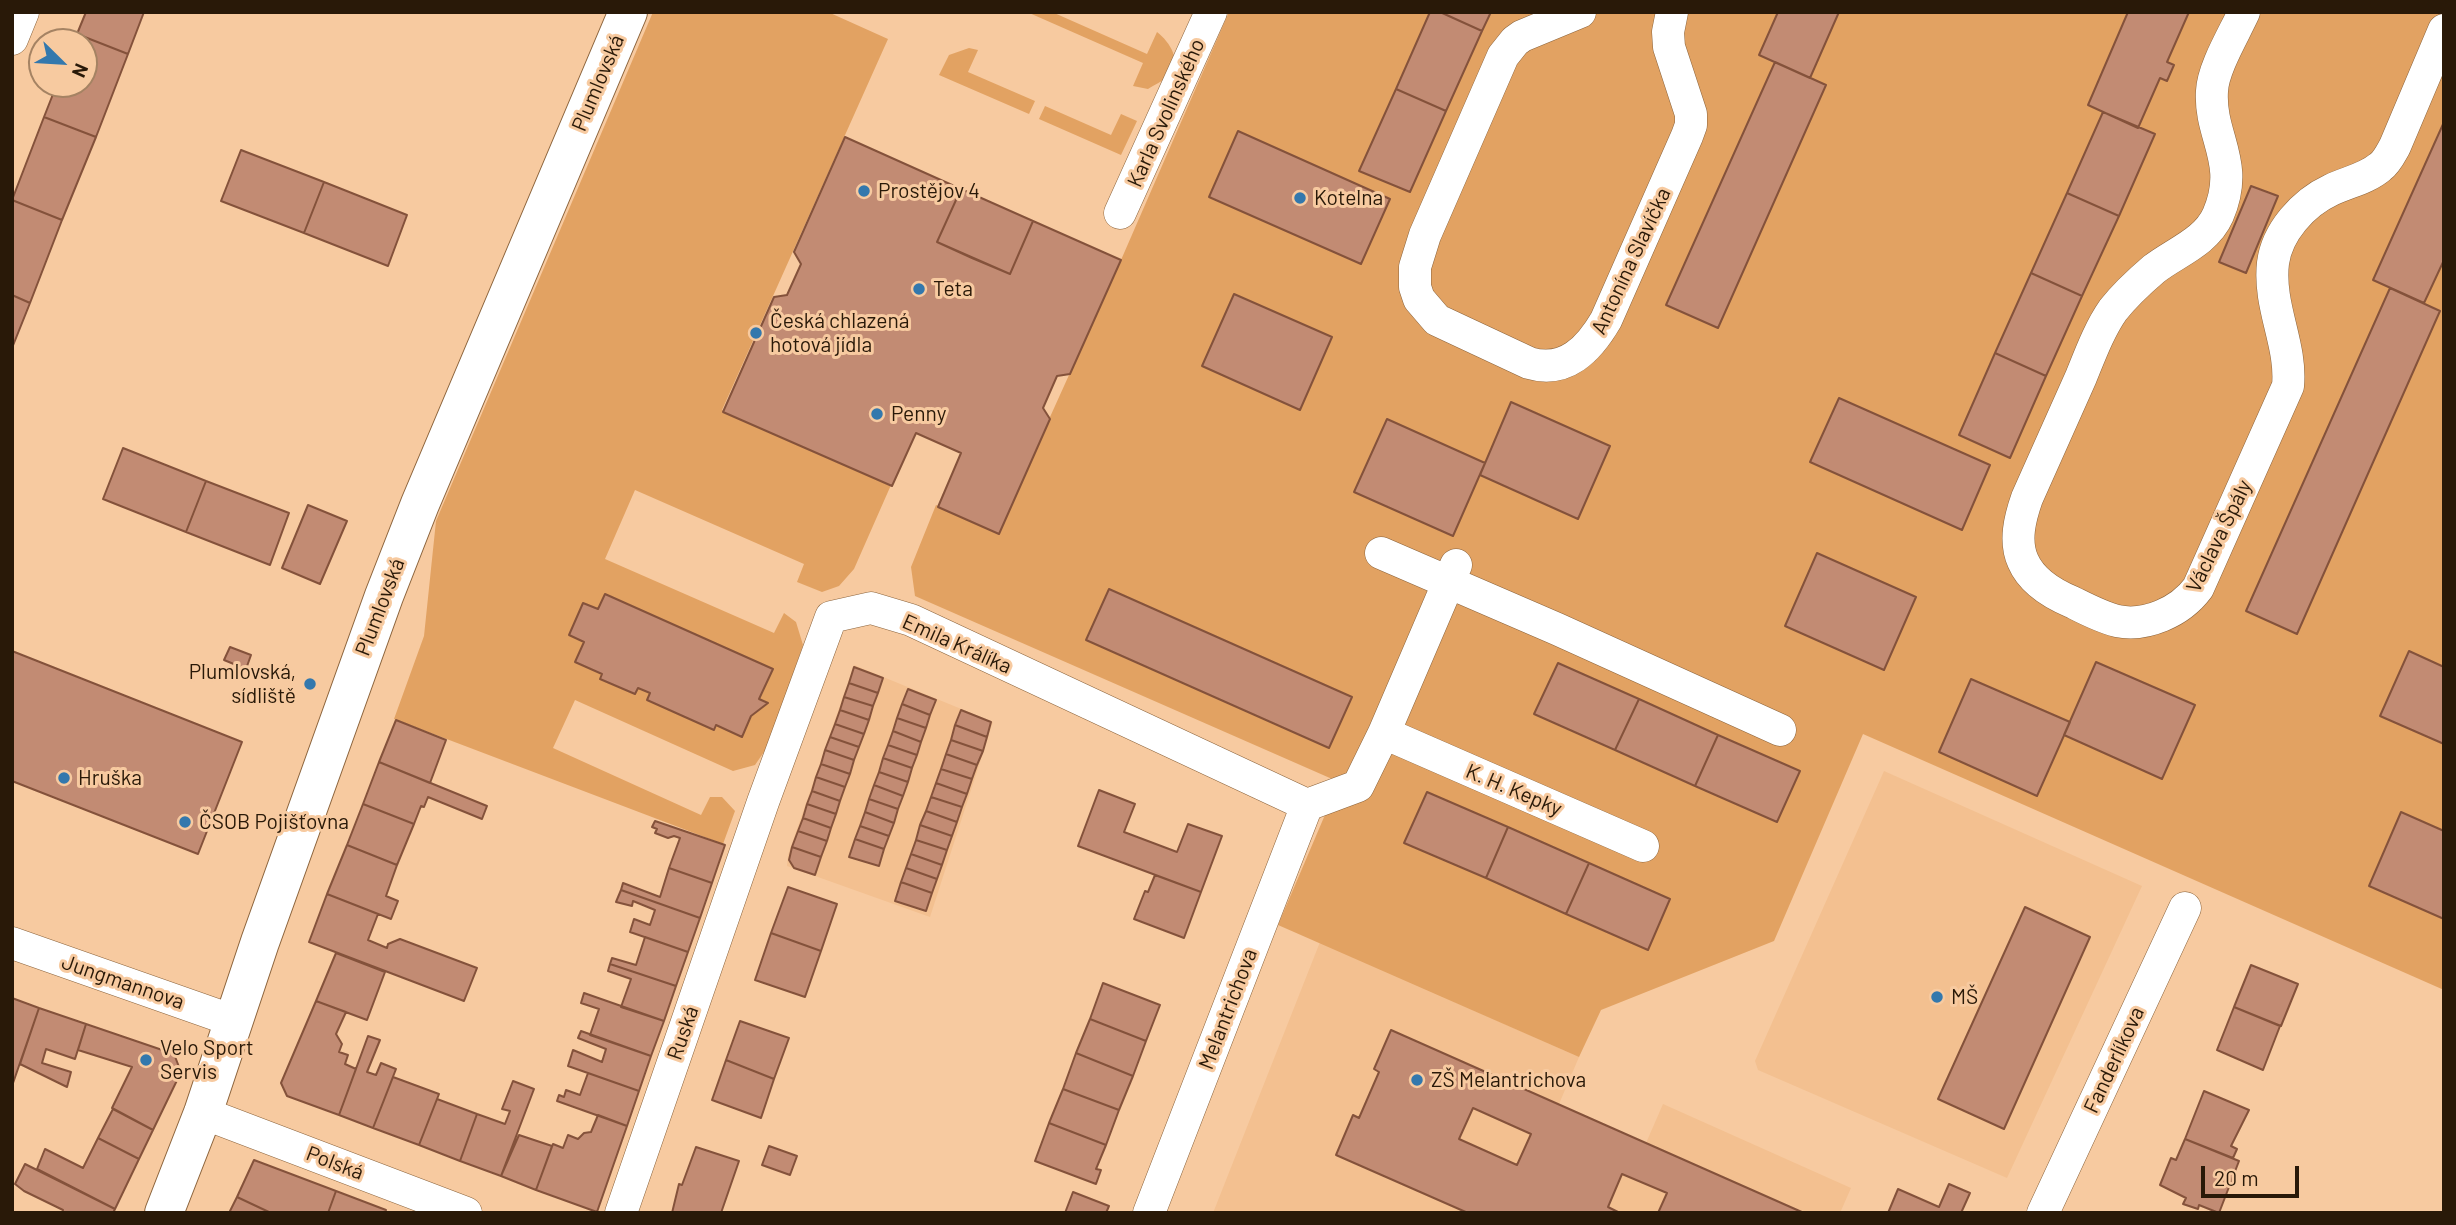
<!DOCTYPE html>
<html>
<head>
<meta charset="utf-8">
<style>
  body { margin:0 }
  #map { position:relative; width:2456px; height:1225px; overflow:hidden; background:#f7caa0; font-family:Barlow,sans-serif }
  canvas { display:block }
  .frame { position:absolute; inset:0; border:14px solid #291908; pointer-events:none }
  .north { position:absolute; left:28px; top:28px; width:70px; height:70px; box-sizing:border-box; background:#f7caa0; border:2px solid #a58363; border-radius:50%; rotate:114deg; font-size:19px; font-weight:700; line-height:28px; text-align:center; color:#291908 }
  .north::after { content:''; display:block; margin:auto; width:24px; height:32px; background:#3378ad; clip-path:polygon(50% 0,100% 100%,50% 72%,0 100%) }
  .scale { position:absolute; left:2201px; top:1166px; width:98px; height:32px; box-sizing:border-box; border:4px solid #291908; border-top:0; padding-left:9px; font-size:21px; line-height:24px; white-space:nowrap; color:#291908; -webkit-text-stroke:5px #f7caa0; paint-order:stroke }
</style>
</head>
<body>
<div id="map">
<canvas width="2456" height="1225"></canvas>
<div class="frame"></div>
<div class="north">N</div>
<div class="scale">20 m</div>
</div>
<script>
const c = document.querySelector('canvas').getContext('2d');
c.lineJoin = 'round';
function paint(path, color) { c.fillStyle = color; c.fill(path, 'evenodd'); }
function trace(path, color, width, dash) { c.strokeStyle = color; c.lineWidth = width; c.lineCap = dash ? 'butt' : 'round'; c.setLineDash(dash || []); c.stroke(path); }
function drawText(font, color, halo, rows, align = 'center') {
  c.font = font + ' Barlow,sans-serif'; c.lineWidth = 6; c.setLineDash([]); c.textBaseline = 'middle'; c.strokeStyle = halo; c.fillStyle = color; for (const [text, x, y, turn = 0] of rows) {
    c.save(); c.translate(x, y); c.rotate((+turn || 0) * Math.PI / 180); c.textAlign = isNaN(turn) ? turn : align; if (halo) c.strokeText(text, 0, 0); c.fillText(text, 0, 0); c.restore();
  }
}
paint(new Path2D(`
  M854,665l139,57 -63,195 -143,-51 1,-11z
  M1884,771l258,115 -135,292 -249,-108 -3,-9z
  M1320,942l259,115 -20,47 87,39 17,-39 188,84 -11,25h-627z`), '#f3c090');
paint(new Path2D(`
  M653,12h175l60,27 -166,371 169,75 -37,84 -15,17 -17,6 -25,-10 7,-18 -169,-74 -30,69 169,74 10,-20 12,9 7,23 -35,101 -13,19 -22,6 -158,-71 -22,48 148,67 9,-18h12l13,14 -12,33 -329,-125 30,-83 12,-115z
  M1027,12h25l95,42 10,-22c13,10 26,30 11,44 -5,5 -14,9 -20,13l-15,-3 10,-23z
  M1229,12h1215v978l-581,-256 -89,207 -173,69 -22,47 -301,-132 61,-143 -424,-186 -4,-29 25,-62 62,27 123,-272z
  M969,48l9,2 -10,22 67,29 -6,13 -90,-39 10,-20z
  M1045,106l66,29 10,-21 16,7 -16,34 -82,-36z`), '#e2a262');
const building = new Path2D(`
  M86,12h58l-16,42 -51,-20z
  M1430,12h10l42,19 -36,80 -50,-22z
  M1440,12h51l-9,19z
  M1778,12h61l-29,66 -51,-23z
  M2128,12h61l-22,50 7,3 -7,16 -7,-3 -22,50 -50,-23z
  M77,34l51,20 -32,83 -52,-20 13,-33h27v-42h-10z
  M1775,62l51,23 -108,243 -52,-23z
  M1396,89l50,22 -36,81 -51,-21z
  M2103,112l52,22 -36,82 -52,-23z
  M44,117l52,20 -34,83 -50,-20z
  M2444,122v138l-20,43 -51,-23z
  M1238,131l152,68 -29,65 -152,-67z
  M845,137l116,52 -24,53 35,16 38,16 23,-53 88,39 -51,114 -13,2 -14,32 7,11 -51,115 -61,-27 23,-54 -45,-20 -24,53 -169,-74 51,-115 13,-2 14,-31 -7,-12z
  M241,150l83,32 -20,51 -83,-32z
  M324,182l83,33 -19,51 -84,-33z
  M2251,186l27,10 -32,77 -27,-11z
  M961,189l72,32 -23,53 -73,-32z
  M2067,193l52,23 -37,80 -51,-23z
  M12,200l50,20 -32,83 -18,-8z
  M2031,273l51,23 -36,80 -51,-23z
  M2390,288l50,23 -143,323 -51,-23z
  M1234,294l98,43 -32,73 -98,-44z
  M12,295l18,8 -18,45z
  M1995,353l51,23 -36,82 -51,-23z
  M1839,398l151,67 -28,65 -152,-68z
  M1511,402l99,44 -32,73 -98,-44z
  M1387,419l98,44 -32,73 -99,-44z
  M123,448l83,33 -20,51 -83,-33z
  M206,481l83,32 -19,52 -84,-33z
  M308,505l39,16 -27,63 -38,-16z
  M1817,553l99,44 -32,73 -99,-44z
  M1109,589l243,108 -23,51 -243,-108z
  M605,594l168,75 -14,30 9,4 -17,13 -9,21 -26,-12 -2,5 -67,-30 3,-7 -12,-5 -3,6 -35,-15 2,-5 -27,-12 9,-20 -15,-7 14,-32 15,6z
  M230,647l21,8 -5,14 -22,-9z
  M12,651l230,91 -44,112 -186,-73z
  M2409,651l35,16v77l-64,-28z
  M2096,662l99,43 -33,74 -98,-44z
  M1558,663l81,36 -24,51 -81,-36z
  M854,667l29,11 -5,15 -29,-10z
  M1971,679l99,43 -33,74 -98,-44z
  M849,683l29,10 -5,13 -29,-9z
  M908,689l28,11 -6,15 -28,-11z
  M844,697l29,9 -4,14 -29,-10z
  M1639,699l79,36 -23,51 -80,-36z
  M902,704l28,11 -4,13 -29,-10z
  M840,710l29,10 -5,14 -29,-10z
  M961,710l30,12 -4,15 -32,-12z
  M897,718l29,10 -5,14 -28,-11z
  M396,720l50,20 -16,43 -51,-21z
  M835,724l29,10 -5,13 -29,-10z
  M955,725l32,12 -4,14 -32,-11z
  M893,731l28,11 -4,13 -29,-10z
  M1718,735l82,36 -23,51 -82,-36z
  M830,737l29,10 -5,13 -29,-10z
  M951,740l32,11 -6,14 -31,-11z
  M888,745l29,10 -5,13 -29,-10z
  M825,750l29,10 -4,14 -29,-10z
  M946,754l31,11 -5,14 -31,-10z
  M883,758l29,10 -4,14 -29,-10z
  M379,762l108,44 -5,13 -54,-22 -4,10 -3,-1 -7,18 -51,-20z
  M821,764l29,10 -5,13 -29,-10z
  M941,769l31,10 -5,15 -31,-11z
  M879,772l29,10 -5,14 -29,-11z
  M816,777l29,10 -5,14 -28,-10z
  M936,783l31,11 -5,13 -31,-10z
  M874,785l29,11 -5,13 -29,-10z
  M1099,790l36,14 -11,28 53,20 11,-28 34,12 -21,56 -123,-46z
  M812,791l28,10 -4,13 -29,-10z
  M1427,792l81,35 -22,51 -82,-35z
  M931,797l31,10 -5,15 -31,-11z
  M869,799l29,10 -4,14 -29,-11z
  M363,804l51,20 -17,41 -50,-20z
  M807,804l29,10 -5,14 -28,-10z
  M926,811l31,11 -5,14 -32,-11z
  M865,812l29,11 -5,13 -29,-10z
  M2401,812l43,19v88l-75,-33z
  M803,818l28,10 -4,13 -29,-10z
  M655,821l70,24 -13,38 -43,-15 11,-30 -6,-2 -6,2 -13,-5 2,-4 -5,-2z
  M920,825l32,11 -5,14 -31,-10z
  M860,826l29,10 -5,13 -29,-10z
  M1508,827l81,36 -23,51 -80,-36z
  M798,831l29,10 -6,16 -29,-10z
  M855,839l29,10 -5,17 -30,-9z
  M916,840l31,10 -5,15 -31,-11z
  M347,845l50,20 -11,31 12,5 -7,18 -64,-25z
  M792,847l29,10 -6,18 -21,-7 -5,-8z
  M911,854l31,11 -5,14 -31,-11z
  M1589,863l81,36 -22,51 -82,-36z
  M669,868l43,15 -12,35 -79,-28 2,-7 37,14z
  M906,868l31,11 -5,14 -31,-11z
  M1155,875l46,17 -17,46 -50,-19 11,-28 3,1z
  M901,882l31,11 -6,18 -31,-10z
  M788,887l49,17 -16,47 -50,-18z
  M621,890l79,28 -12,34 -58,-20 4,-13 16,6 5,-15 -22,-9 -1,5 -16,-4z
  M327,894l51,20 -10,26 19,8 1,-4 12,-5 77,29 -13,33 -155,-59z
  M2025,907l65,30 -86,192 -66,-30z
  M771,933l50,18 -16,46 -50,-17z
  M645,937l43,15 -12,34 -66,-22 2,-6 24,7z
  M336,953l49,19 -18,48 -51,-19z
  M610,964l66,22 -12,35 -43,-14 10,-28 -23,-8z
  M2251,965l47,19 -17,42 -47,-19z
  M1103,983l57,22 -14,36 -56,-22z
  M584,993l80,28 -13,35 -61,-21 9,-26 -18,-6z
  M12,998l27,10 -27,78z
  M316,1001l30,11 -10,22 6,10 -3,8 9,3 -3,9 11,5 -17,46 -52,-19 -6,-13z
  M2234,1007l46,19 -17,44 -46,-20z
  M39,1008l47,16 -11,35 -29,-10 -4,14 29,9 -4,15 -47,-23z
  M1090,1019l56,22 -13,35 -57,-23z
  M740,1021l49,17 -15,41 -48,-19z
  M86,1024l88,30 7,18 -28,58 -41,-22 20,-41 -54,-17z
  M1391,1030l212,94 201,89h-146l9,-20 -45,-19 -14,33 12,6h-152l-132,-58 17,-40 6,3 20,-46 -5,-3zM1473,1108l58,26 -14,31 -58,-26z
  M581,1031l70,25 -12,35 -71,-25 5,-16 29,12 4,-13 -28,-11z
  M368,1036l12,4 -13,32 9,3 5,-12 15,6 -23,59 -34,-13z
  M1076,1053l57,23 -14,34 -56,-21z
  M726,1060l48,19 -13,39 -49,-18z
  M588,1073l51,18 -12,35 -70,-25 2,-6 5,2 2,-7 14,5z
  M393,1077l46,17 -20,51 -46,-17z
  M513,1081l21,8 -33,87 -41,-15 17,-47 28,10 5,-13 -8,-2z
  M1063,1089l56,21 -13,35 -57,-22z
  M2204,1091l45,19 -18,36 6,3 -4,9 -48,-19z
  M437,1099l40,15 -17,47 -41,-16z
  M113,1109l40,21 -14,29 -41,-21z
  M598,1115l29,11 -30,86 -61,-22 17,-46 10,4 5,-13 10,4 6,-6 7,-1z
  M1049,1123l57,22 -10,24 5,1 -5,14 -61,-23z
  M519,1135l33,11 -16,44 -35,-14z
  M98,1138l41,21 -24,50 -78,-40 8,-20 38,19z
  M2185,1139l54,22 -20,52 -20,-8 -1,4 -15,-5 3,-6 -26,-13 11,-27 5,2z
  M769,1146l28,10 -7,19 -28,-10z
  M696,1147l43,14 -18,52h-49l7,-29 3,1z
  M254,1160l82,31 -8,22h-57l-34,-16z
  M25,1164l90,45 -2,4h-51l1,-3 -39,-19 -9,-7z
  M1949,1184l21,9 -9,20h-73l10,-24 41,18z
  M336,1191l50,19 -1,3h-57z
  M1073,1192l36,14 -3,7h-41z
  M237,1197l34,16h-42z`);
paint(building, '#c28b73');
trace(building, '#84523b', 2);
const minor = new Path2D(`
  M1580,12l-58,24 -7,5 -12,15 -78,179 -10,32v20l4,12 18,21 92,43c37,11 60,-14 77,-43l81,-184 4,-11v-11l-22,-67 -1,-15 4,-20
  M2244,12c-10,22 -31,56 -32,79 -3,46 29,71 6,124 -12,27 -42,37 -64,54 -14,12 -30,27 -41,41 -14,20 -23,45 -32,67 -18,40 -36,81 -54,121 -7,20 -13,43 -4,63 9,21 30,33 49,41 14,7 29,15 45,19 29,6 63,-9 81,-33l90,-202c4,-42 -20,-79 -15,-123 4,-31 30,-60 58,-73 16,-8 35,-11 49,-23 7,-5 11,-14 15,-21l49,-116
  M12,39l11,-27
  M1120,213l91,-201
  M1381,553l176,76 223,101
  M1384,733l259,113
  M1307,805l51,-19 26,-53 72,-168
  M12,943l222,78
  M203,1113l263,100
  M621,1213l142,-411 68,-185 40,-9 40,12 396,185
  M1149,1213l158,-408
  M2043,1213l142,-305`);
const secondary = new Path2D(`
  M164,1213l39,-100 57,-171 124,-346 36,-92 208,-492`);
trace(minor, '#8c643c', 33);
trace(secondary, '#8c643c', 40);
trace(minor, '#fff', 32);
trace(secondary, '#fff', 38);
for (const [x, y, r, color] of [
  [864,191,7,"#3378ad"],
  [1300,198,7,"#3378ad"],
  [919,289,7,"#3378ad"],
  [756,333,7,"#3378ad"],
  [877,414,7,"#3378ad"],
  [310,684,7,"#3378ad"],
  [64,778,7,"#3378ad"],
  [185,822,7,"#3378ad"],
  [1937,997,7,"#3378ad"],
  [146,1060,7,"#3378ad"],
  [1417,1080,7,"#3378ad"]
]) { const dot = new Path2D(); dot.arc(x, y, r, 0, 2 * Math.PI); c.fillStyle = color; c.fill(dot); trace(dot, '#f7caa0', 2.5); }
drawText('21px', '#291908', '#f7caa0', [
  ["Plumlovská",598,83,-67],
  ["Karla Svolinského",1166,113,-66],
  ["Antonína Slavíčka",1631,261,-65],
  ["Václava Špály",2219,536,-64],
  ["Plumlovská",380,607,-69],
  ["Emila Králíka",957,644,24],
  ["K. H. Kepky",1514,790,23],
  ["Jungmannova",123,982,19],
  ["Melantrichova",1228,1009,-69],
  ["Ruská",683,1033,-71],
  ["Fanderlíkova",2114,1060,-65],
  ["Polská",335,1163,21]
]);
drawText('21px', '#291908', '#f7caa0', [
  ["Prostějov 4",878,191],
  ["Kotelna",1314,198],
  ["Teta",933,289],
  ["Česká chlazená",770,321],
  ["hotová jídla",770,345],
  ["Penny",891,414],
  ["Plumlovská,",296,672,"right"],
  ["sídliště",296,696,"right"],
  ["Hruška",78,778],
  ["ČSOB Pojišťovna",199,822],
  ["MŠ",1951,997],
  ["Velo Sport",160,1048],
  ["Servis",160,1072],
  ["ZŠ Melantrichova",1431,1080]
], 'left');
</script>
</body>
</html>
